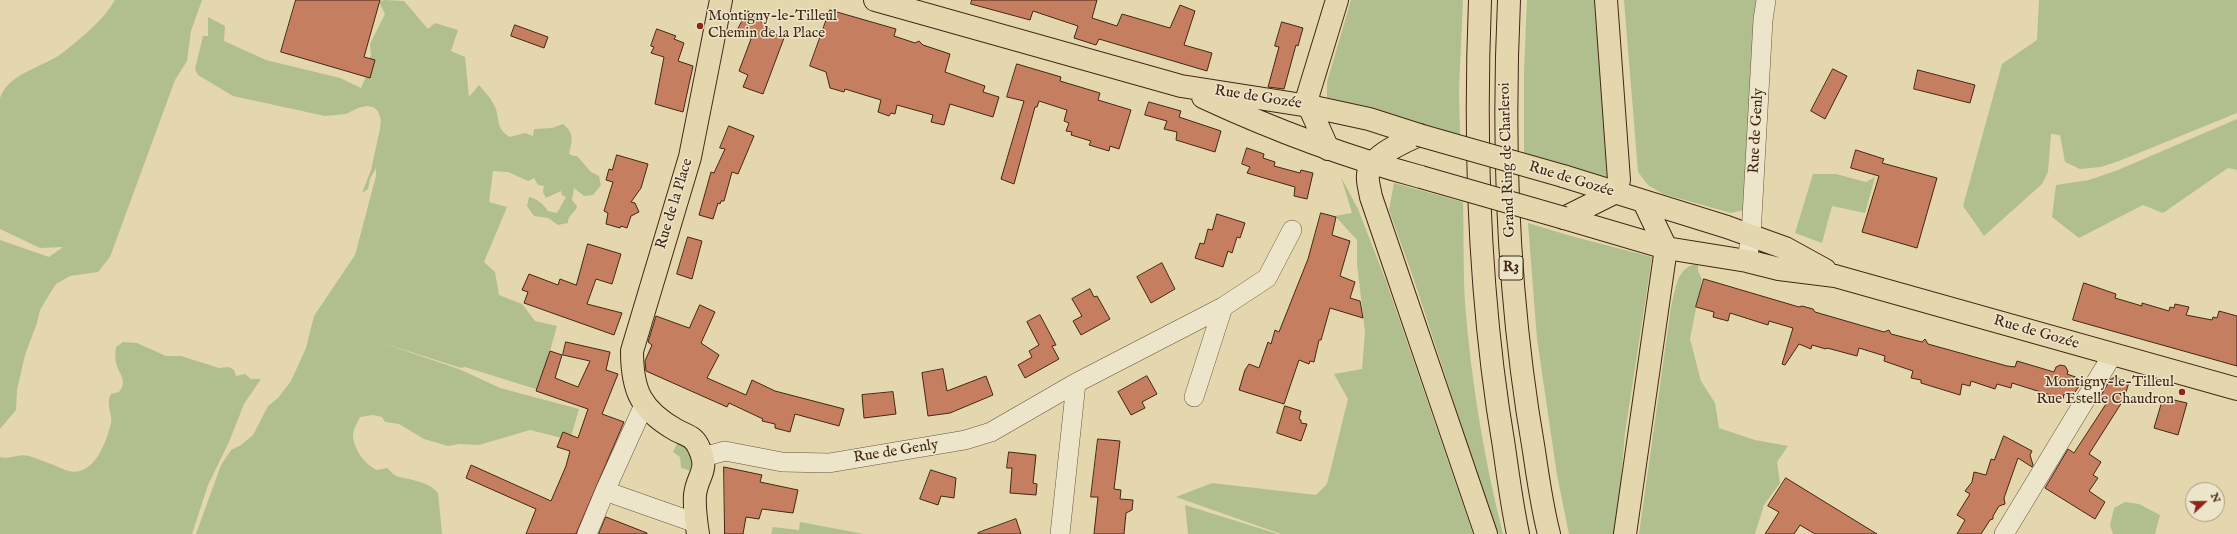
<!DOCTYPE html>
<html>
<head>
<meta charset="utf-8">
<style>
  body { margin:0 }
  #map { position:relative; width:2237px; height:534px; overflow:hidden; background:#e4d7ae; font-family:"IM FELL English",serif }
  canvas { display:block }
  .north { position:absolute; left:2185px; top:482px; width:40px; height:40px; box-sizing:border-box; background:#ede5ca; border:1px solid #a99982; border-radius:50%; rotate:68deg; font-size:11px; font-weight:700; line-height:16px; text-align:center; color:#432716 }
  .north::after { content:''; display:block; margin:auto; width:14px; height:18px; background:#8f2418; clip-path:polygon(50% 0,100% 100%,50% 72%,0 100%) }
</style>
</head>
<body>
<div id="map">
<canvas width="2237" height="534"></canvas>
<div class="north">N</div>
</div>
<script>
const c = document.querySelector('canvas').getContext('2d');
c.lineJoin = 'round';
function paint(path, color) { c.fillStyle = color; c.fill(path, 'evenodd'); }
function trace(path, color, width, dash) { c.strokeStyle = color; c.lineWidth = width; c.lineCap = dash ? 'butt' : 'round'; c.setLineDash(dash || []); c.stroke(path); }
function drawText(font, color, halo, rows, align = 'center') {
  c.font = font + ' "IM FELL English",serif'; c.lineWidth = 3; c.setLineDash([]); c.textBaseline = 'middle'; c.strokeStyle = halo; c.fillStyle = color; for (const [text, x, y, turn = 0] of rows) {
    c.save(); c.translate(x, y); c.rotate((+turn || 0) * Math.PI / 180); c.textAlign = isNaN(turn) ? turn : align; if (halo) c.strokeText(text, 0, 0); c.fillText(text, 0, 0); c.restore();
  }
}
paint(new Path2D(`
  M115,0h87l-11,31 -4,30 -12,19 -65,177 -12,15 -28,4 -14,8 -7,11 -9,15 -3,13 -12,32 -8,35 -1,20 -16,19v-189l49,17 14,-10 -23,1 -40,-19v-131c9,-25 41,-30 61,-44 19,-15 42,-33 54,-54z
  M384,0l20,1 24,28 7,-6 23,7 -7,21 14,6 4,40 10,-12c5,6 12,13 15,20 7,12 0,23 16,32l15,-4 8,3 1,-7 18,-1 11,-4c12,10 9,17 6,30l5,2h3l14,16 8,4 2,9 -8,10 -9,1 -10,-8 -2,12 5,6c-1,7 -10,9 -9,17l-10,2 -10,-7 -14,-2 -7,-10 2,-9c9,2 15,8 19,14l9,2 9,-16 -4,-2 -1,-4 -15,7 -3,-6 1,-6 -6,-1 -4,-7 -6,3 -20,-9 -15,-1 -4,31 18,5 -23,55 11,10 4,23 23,9 13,17 22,5 -18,64 -74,-23 -4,1 -85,-27 83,28 41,19 79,21 -9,31 -40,-10 -51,15 -20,-1 -11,2 -24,-7 -25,-15 -14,-2 -3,-5 -9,-2 -13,2c-2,5 -7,12 -7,18 0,13 12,30 24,35l10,-2c3,2 5,6 9,8 14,4 32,5 42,17l4,41h-246l25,-69 10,-15 10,-5 12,-10 15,-29 10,-8 13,-17 15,-33 8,-32 41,-61 21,-79v-8l-6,11 -2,10 -6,4 9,-23 9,-41 1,-9 -3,-9 -5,-4 -6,-1 -9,2 -12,6 -21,2 -92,-20 -35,-21 -3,-6 8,-33h5v-19l17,9 -1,15 42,19 74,18 21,10 10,-23 -4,-2 4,-8 -1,-11 15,-30 -6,-12z
  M1351,0h112l-4,90 1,45 -133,-37v-16z
  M1527,0h70l12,178 -85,-25v-80z
  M1624,0h132l-12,210 -13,3 -68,-19 -15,-9 -10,-13z
  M2039,0h198v113l-118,48 -18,6 -21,2 -15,-7 -5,-27 -9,-1 -3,38 -6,12 -58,52 -21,-30 39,-142 35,-24z
  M2237,119v51l-9,-2 -65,45 -20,-8 -64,33 -27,-21 4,-32 33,-5 29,-10z
  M1813,174h23l30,8 9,-5 -10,36 -33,-7 -10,37 -27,-10z
  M1341,177l17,32 28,72 87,253h-192l-105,-37 36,-14 104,12 11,-11 21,-85 -14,-25 28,-5 3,-37 -8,-68v-24l-22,-24 17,-3z
  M1394,183l69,19c1,33 0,67 2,101 6,77 19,156 38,231h-6l-83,-254 -25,-70z
  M1528,223l43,13 81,21 -27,176 -9,101h-47l-12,-59 -20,-136z
  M1698,263v8l4,8 -12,60 11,42 14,22 4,25 36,12 33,6 -11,16 3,21 -16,22 -9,29h-116l32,-227c5,-19 5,-39 27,-44z
  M123,342l14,1 29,13h15l38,12 10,-1 5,3 2,6 9,-2 6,5h10l-17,25 -15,38 -21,43 -16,49h-192v-77c10,3 18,-4 29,-1 12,4 23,8 34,13 29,13 43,-25 48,-46 2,-9 -6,-19 0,-29l8,-2c9,-11 0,-18 -3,-29 -1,-5 -1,-11 0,-16z
  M678,442c13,7 15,16 14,29l-11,-3 -1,-11 -7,-5z
  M2125,502l14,2 21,11 -5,19h-42l-3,-9 4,-17z
  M1185,505l93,29h-90z
  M800,522l64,12h-93l2,-7 26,3z`), '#b0bf8d');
const building = new Path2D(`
  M296,0h84l-16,57 11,3 -5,18 -89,-26z
  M972,0h125l-5,18 25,8 5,-12 48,14 10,-23 15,6 -11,34 28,8 -5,18 -108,-32 -3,6 -22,-7 4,-12 -45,-15 -3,9 -59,-16z
  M830,10l66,19 -2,7 21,7 4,-2 4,4 27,9 -5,18 40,14 -2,6 16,5 -6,20 -43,-13 -6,21 -13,-3 2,-7 -36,-10 -2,9 -4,-1 -2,3 -11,-4 3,-12 -36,-11 -1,3 -14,-4 -4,-16 -16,-6z
  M748,11l31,26 5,1 -21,56 -20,-7 5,-12 -9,-4 12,-32 -13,-10z
  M1282,22l21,6 -5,18 -2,-1 -12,44 -16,-2 11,-40 -4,-1z
  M515,25l33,12 -4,11 -33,-12z
  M657,29l19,7 -2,3 10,4 -6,18 15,5 -10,46 -28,-8 9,-47 -13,-4 3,-6 -3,-1z
  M1017,64l44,13 -1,4 40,12 -2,7 33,10 -12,39 -9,-3 -1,5 -20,-6 2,-4 -20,-6 1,-3 -6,-1 3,-8 -5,-2 3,-11 -28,-9 -2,6h-2l-21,77 -13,-5 23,-78 -17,-4z
  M1833,69l14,7 -22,43 -14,-8z
  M1918,70l57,15 -5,18 -56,-14z
  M1149,102l32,9 -2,6 42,14 -6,21 -39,-12 1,-8 -13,-3 3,-8 -22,-6z
  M729,126l25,10 -16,38 -6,-2 -8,29h-3l-1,3 -2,-1 -5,16 -14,-4 12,-43 3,1 11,-24 -5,-1z
  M1247,148l17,6 -1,4 12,4 -1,4 26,7 1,-3 12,3 -6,26 -13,-3 1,-9 -48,-14 3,-6 -8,-3z
  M1856,150l28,9 -2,4 55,15 -20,70 -55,-16 17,-56 -28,-8z
  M617,155l31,9 -7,24 -10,14 4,1 4,9 -8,4 -4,12 -6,-2 -1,2 -14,-4 2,-11 -4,-2 9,-29 -7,-2 3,-11 3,1z
  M1321,213l15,4 -4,18 18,6 -10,35 15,6 -5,16 10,3 3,17 -33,-10 -9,32h-2l-5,22 -4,-1 -1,3 -10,-4 -15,44 -45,-14 6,-20 4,-6 10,4 9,-26 3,2 4,-14 4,2 29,-73z
  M1217,214l28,9 -5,15 -3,-1 -5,16 -4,-2 -5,16 -28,-9 5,-15 4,1 4,-15 4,1z
  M688,237l14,4 -10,38 -15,-5z
  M588,244l33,10 -9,30 -16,-5 -9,25 35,9 -8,22 -90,-32 4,-11 -6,-2 7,-16 29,11 2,-6 16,6z
  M1162,263l13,26 -24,14 -14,-26z
  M1704,279l95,28 3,-1 11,3 2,3 69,20 5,-2 2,4 31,8 3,-3 3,5 79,22 8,1 2,-6 37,11 2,-5 4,-2 5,1 3,5 -1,3 17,6 -12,16 -8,-2 -1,5 -51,-16 -1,5 -14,-4 -2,5 -24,-8 -1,5 -8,-2 -2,11 -39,-12v-3l-10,-2 2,-7 -29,-10 1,-5 -26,-8 -2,8 -30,-8 -1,1 -14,-4 -1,4 -12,-5 -14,21 -3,-1 11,-36 -24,-7 -1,4 -38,-12 -2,8 -15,-4 1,-5 -18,-5z
  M2084,283l32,11 -1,4 27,8v-3l27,8 1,-4 4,1 1,-4 14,3 -3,8 26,5 1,-3 4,1 2,-7 18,5v50l-164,-46z
  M1090,289l4,8 3,-1 13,23 -29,16 -8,-14 9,-5 -10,-17z
  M700,305l15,7 -14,31 18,12 -12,23 39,17 6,-15 23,11 69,18 -5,17 -44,-12 -5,18 -15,-4v-4l-13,-3 1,-2 -34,-16 -2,4 -81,-36 -1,-10 7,-16 -4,-3 8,-26 33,12z
  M1040,315l16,30 -4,1 7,13 -34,19 -7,-13 14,-8 -3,-6 10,-6 -12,-23z
  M566,342l44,10 -4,18 12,4 -16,40 22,8 -48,112h-50l10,-25 -70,-31 5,-13 80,36 15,-35 4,-15 -13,-4 6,-15 15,6 10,-29 -52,-18 14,-40 12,4 -7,23 23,9 12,-26 -27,-6z
  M943,369l4,22 39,-15 7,19 -43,18 -22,3 -6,-43z
  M1147,376l10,18 -15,8 3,6 -14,7 -13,-23z
  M2115,377l14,5 -5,17 -35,55 12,8 -8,13 5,3 -9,13 16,11 -10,17 -50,-31 23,-39 6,4 32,-49 -7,-5 11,-19z
  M893,392l3,22 -32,4 -2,-23z
  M2174,400l13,3 -9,32 -24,-7 8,-27 11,3z
  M1285,406l16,5 -2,8 2,1v3l6,1 -6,17 -24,-8z
  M2004,436l28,15 -2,4 3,10 -1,2 -14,-9 -14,40 1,6 -6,2 -6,10v3l-3,1 -9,14h-24l8,-14 -8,-5 13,-21 -5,-3 7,-9 2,-10 12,3 5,-16 3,1z
  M1098,439l22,2 -6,48 7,1 -1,9 13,1 -1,10 -6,3 -2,21h-30l4,-37h-7z
  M1009,452l27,3 -3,28 4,1 -1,11 -26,-2 2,-25h-5z
  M724,467l38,8 -2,7 38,8 -5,23 -31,-4 -3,10 -13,-2 -3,17h-18z
  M931,470l25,8 -2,20 -13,-2 -3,9 -18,-6z
  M1786,478l21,13 70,43h-62l-15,-9 -6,9h-29l14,-22 -11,-6z
  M606,517l41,16v1h-48z
  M1016,519l5,15h-43v-1z`);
paint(building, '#c67e61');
trace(building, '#432716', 1);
const minor = new Path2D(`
  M1747,261l4,-26 12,-215 3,-20
  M1194,397l29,-90
  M703,457l22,-6 57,11 47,1 136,-23 26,-8 85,-49 147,-76 44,-29 25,-48
  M605,491l39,-86
  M587,534l18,-43 91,32
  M1060,534l16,-151
  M2004,534l109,-180`);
const major = new Path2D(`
  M875,0l306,86 128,20 60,13 50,16
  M1203,97c71,33 143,60 218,80
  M1563,176l164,51 58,21 40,22
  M1564,218l102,30 81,13 32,8 56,7 402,113
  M698,534c-2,-13 -4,-26 -3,-39 2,-20 15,-24 4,-47 -5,-12 -12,-12 -23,-18 -35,-20 -44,-39 -44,-79l58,-194 31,-157`);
const highway = new Path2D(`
  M1480,0c-6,149 -1,300 24,447 4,29 8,59 14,87
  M1509,0c-7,150 -1,302 25,451 4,28 8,56 15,83
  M1419,135c-15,7 -50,21 -51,40 -1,7 2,15 3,22l115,337
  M1328,149l-19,-43 -1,-11 29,-95
  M1564,218l50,-25 5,-13 -13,-180
  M1625,534l41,-286 -22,-46`);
trace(minor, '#6b533c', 20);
trace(major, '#432716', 24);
trace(highway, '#432716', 24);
trace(minor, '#ede5ca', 19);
trace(major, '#e4d7ae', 22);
trace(highway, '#e4d7ae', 22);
const majorBridge = new Path2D(`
  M1419,135l144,41
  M1421,177l143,41`);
trace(majorBridge, '#432716', 24, []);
trace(majorBridge, '#e4d7ae', 22);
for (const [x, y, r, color] of [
  [700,26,4,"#8f2418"],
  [2182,392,4,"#8f2418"]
]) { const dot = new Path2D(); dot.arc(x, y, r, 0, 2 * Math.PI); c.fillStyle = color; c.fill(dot); trace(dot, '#ede5ca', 1.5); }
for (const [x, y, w] of [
  [1511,268,24]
]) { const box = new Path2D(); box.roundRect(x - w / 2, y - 12, w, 24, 3); c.fillStyle = '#ede5ca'; c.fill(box); trace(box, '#432716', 1); }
drawText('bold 14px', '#432716', null, [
  ["R3",1511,268]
]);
drawText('15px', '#432716', '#ede5ca', [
  ["Montigny-le-Tilleul",708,17],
  ["Chemin de la Place",708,34],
  ["Montigny-le-Tilleul",2174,383,"right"],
  ["Rue Estelle Chaudron",2174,400,"right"]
], 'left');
drawText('15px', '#432716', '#ede5ca', [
  ["Rue de Gozée",1258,98,9],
  ["Rue de Genly",1757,131,-87],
  ["Grand Ring de Charleroi",1508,160,-92],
  ["Rue de Gozée",1571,180,17],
  ["Rue de la Place",675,204,-73],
  ["Rue de Gozée",2036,333,16],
  ["Rue de Genly",896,452,-9]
]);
</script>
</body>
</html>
